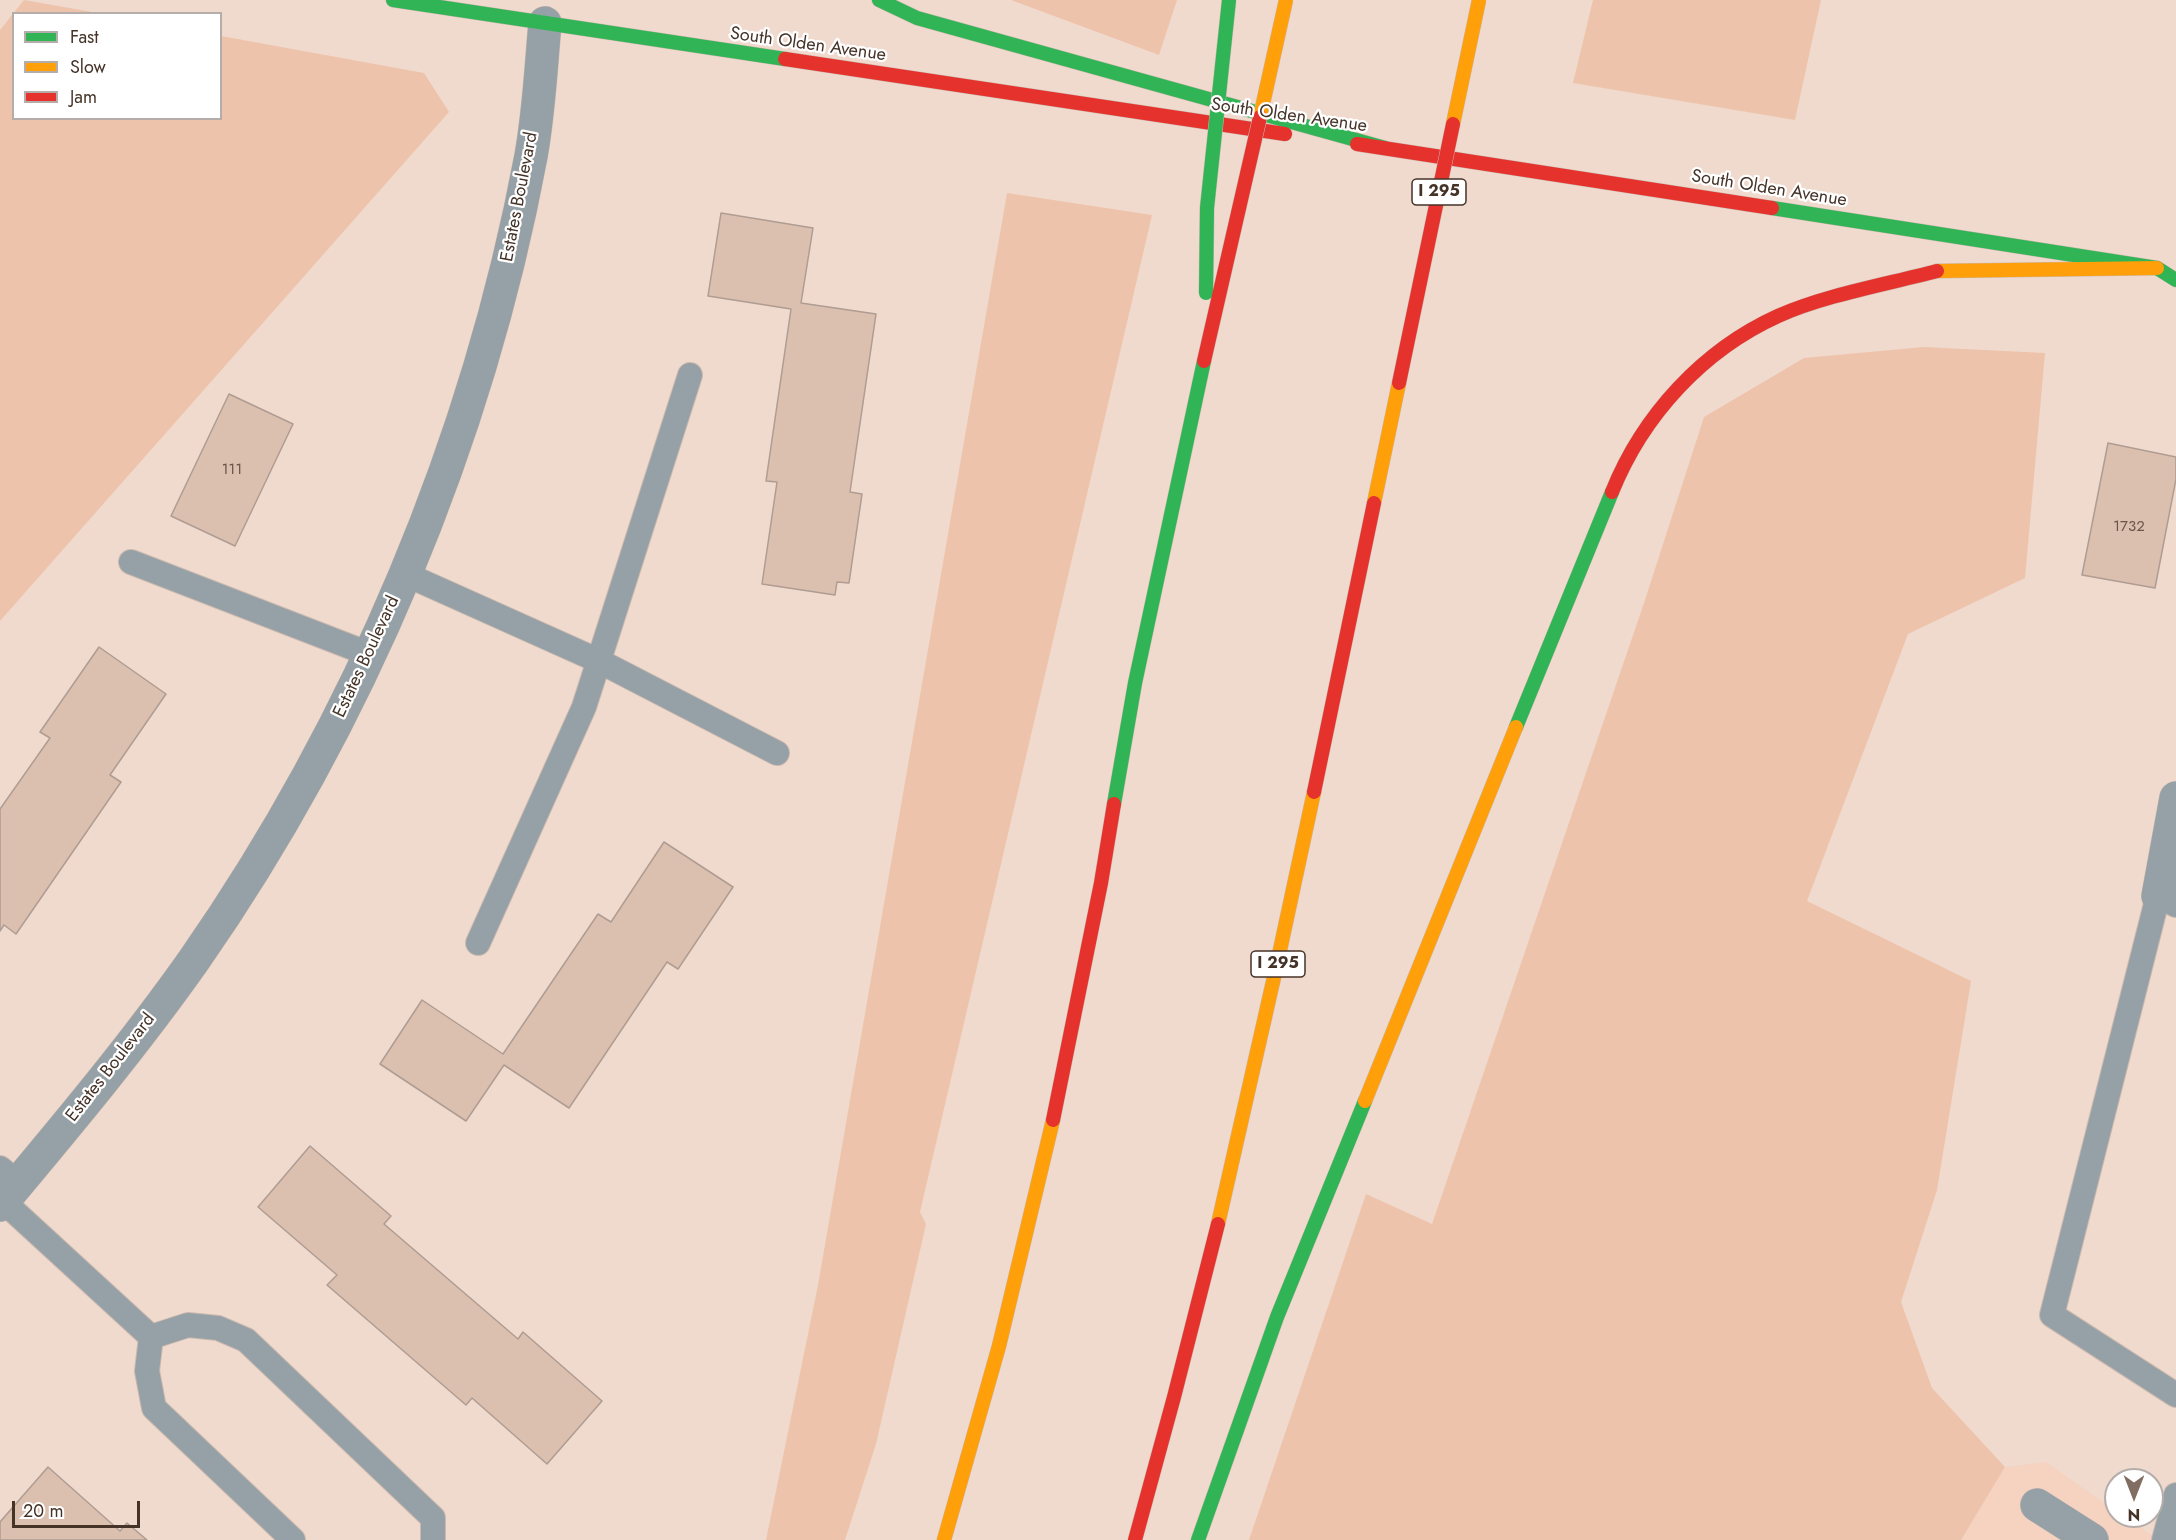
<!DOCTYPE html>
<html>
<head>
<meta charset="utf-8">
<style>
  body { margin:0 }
  #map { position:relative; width:2176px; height:1540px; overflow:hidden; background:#f0dace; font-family:Jost,sans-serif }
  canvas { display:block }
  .legend { position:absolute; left:12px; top:12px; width:210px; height:108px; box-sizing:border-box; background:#fff; border:2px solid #b5ada9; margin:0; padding:8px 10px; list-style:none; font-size:18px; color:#453328 }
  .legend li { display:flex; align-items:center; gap:12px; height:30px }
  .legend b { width:30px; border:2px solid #b5ada9 }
  .north { position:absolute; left:2104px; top:1468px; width:60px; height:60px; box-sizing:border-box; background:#fff; border:2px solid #b5ada9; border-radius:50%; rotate:180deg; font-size:16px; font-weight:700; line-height:24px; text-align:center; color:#453328 }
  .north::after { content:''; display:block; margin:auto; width:21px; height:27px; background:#816d62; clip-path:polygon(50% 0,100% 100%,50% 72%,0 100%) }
  .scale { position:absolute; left:12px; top:1501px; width:128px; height:27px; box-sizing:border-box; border:3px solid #453328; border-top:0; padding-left:8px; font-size:18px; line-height:21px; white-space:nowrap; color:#453328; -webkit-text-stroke:4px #fff; paint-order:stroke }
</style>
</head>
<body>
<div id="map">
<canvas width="2176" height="1540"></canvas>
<ul class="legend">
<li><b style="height:8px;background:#30b455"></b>Fast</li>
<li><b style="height:8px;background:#ff9f0a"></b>Slow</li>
<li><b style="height:8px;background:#e5322d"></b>Jam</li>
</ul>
<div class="north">N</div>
<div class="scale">20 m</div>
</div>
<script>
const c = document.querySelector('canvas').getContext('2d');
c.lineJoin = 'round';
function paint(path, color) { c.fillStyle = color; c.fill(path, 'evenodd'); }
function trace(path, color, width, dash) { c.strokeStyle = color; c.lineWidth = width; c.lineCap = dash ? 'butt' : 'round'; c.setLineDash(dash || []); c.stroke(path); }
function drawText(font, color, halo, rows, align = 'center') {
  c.font = font + ' Jost,sans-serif'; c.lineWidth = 4.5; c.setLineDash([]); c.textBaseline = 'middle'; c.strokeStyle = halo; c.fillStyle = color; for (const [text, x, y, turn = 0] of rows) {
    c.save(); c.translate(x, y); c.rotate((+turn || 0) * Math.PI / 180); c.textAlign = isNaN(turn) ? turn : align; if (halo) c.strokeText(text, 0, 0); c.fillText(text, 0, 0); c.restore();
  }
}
paint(new Path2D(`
  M2046,1462l70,49v5h8l35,24h-198l44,-73z`), '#f5d3c0');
paint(new Path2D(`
  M24,0l74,13 -84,1v104h206l1,-82 203,37 25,39 -449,509v-591z
  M1011,0h166l-18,55z
  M1593,0h228l-26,120 -222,-37z
  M1007,193l145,22 -232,997 6,12 -50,220 -31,96h-79l52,-255z
  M1924,347l121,6 -20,225 -117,56 -101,267 164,80 -34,209 -36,112 31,86 73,79 -44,73h-712l117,-346 66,30 213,-624 59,-183 100,-59z`), '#eec3ab');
const building = new Path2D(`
  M721,213l92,15 -12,75 75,11 -26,178 12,2 -13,89 -12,-1 -2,13 -73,-11 15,-102 -11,-1 25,-172 -83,-13z
  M229,394l64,30 -58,122 -64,-30z
  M2108,443l68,14v22l-21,109 -73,-13z
  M99,647l67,47 -56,81 11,7 -105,152 -12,-9 -4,6v-122l50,-71 -10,-6z
  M664,842l69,45 -55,82 -11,-7 -98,146 -65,-43 -38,56 -86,-57 42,-64 81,54 95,-140 13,8z
  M310,1146l81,70 -7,8 134,115 5,-7 79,69 -55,63 -75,-66 -6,7 -139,-120 10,-10 -79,-68z
  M48,1467l72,64 7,-8 20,17h-147v-18z`);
paint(building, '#dbbfaf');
trace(building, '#af9c92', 1.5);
const lane = new Path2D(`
  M131,562l238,92
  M405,574l194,87 178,92
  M2176,905l-18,-9 -106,419 124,80
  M478,943l106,-236 106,-332
  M0,1168l18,15
  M3,1201l148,136
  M151,1337l37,-12 30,3 28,12 187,178v22
  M151,1337l-4,34 7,37 139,132
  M2164,1540l12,-45`);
const street = new Path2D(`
  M2158,896l18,-98
  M0,1205c67,-80 134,-160 194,-245 166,-238 284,-520 337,-804 8,-44 10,-89 14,-133
  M2037,1505l55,35`);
const fast = new Path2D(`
  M393,0l392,59
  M879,0l38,18 468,130
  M1772,208l385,60 19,12
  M1516,727l96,-235
  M1114,804l21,-121 69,-322
  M1198,1540l79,-223 88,-216`);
const slow = new Path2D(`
  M1937,271l220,-3
  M1374,503l25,-120
  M1365,1101l151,-374
  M1218,1224l59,-260 37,-172
  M944,1540l55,-194 54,-226`);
const jam = new Path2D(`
  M785,59l500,75
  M1357,144l415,64
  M1612,492c31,-77 91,-142 166,-176 47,-21 110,-32 159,-45
  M1314,792l60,-289
  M1053,1120l48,-237 13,-79
  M1135,1540l39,-143 44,-173`);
trace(lane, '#cbb9af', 26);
trace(street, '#cbb9af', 34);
trace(fast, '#cbb9af', 15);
trace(slow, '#cbb9af', 15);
trace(jam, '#cbb9af', 15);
trace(lane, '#95a1a6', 24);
trace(street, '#95a1a6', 33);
trace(fast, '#30b455', 14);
trace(slow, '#ff9f0a', 14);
trace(jam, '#e5322d', 14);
const fastBridge = new Path2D(`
  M1206,293l1,-85 22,-208`);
const slowBridge = new Path2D(`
  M1260,117l26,-117
  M1453,124l26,-124`);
const jamBridge = new Path2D(`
  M1204,361l56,-244
  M1399,383l54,-259`);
trace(fastBridge, '#cbb9af', 15, []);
trace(slowBridge, '#cbb9af', 15, []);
trace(jamBridge, '#cbb9af', 15, []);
trace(fastBridge, '#30b455', 14);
trace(slowBridge, '#ff9f0a', 14);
trace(jamBridge, '#e5322d', 14);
drawText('15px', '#6a564a', null, [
  ["111",232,470],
  ["1732",2129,527]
]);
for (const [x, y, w] of [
  [1439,192,54],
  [1278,964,54]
]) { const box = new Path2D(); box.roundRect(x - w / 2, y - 13, w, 26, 4.5); c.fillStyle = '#fff'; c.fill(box); trace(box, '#453328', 1.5); }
drawText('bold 16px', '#453328', null, [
  ["I 295",1439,192],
  ["I 295",1278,964]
]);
drawText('18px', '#453328', '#fff', [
  ["South Olden Avenue",808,45,8],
  ["South Olden Avenue",1289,116,8],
  ["South Olden Avenue",1769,189,9],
  ["Estates Boulevard",520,197,-79],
  ["Estates Boulevard",367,657,-65],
  ["Estates Boulevard",111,1068,-52]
]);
</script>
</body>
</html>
